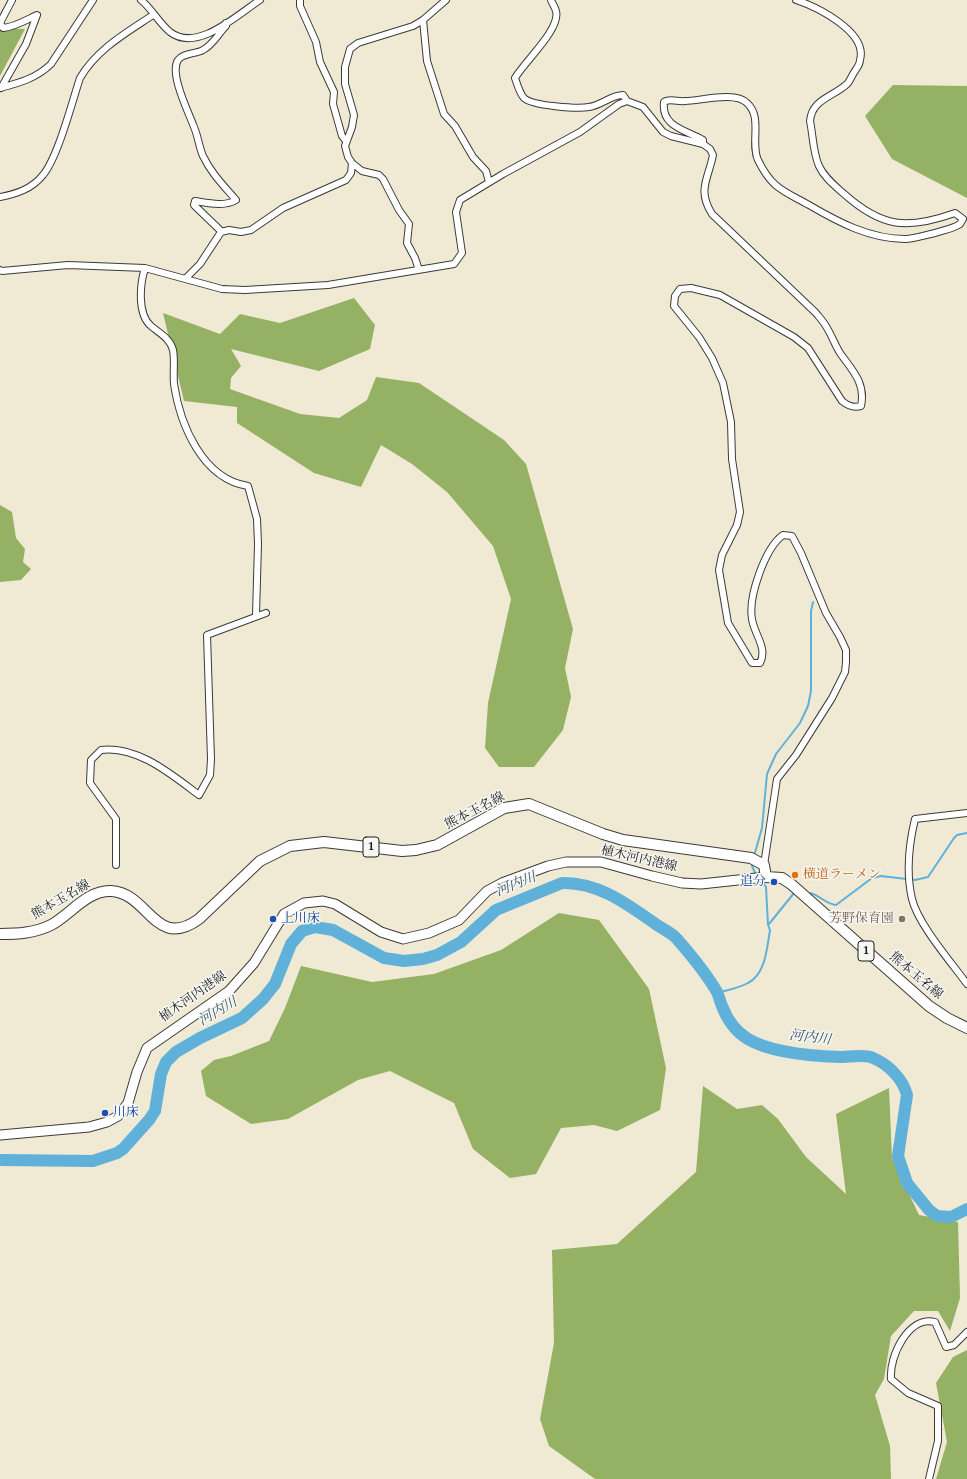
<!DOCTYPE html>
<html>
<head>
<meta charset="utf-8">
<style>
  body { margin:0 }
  canvas { display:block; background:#f0e9d4 }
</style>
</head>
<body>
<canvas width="967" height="1479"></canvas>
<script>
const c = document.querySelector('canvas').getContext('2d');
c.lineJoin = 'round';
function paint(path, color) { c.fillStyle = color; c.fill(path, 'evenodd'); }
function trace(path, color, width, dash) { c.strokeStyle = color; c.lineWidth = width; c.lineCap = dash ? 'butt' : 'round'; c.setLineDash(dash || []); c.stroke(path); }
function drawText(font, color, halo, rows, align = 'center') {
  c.font = font + ' "Gentium Book Plus","Noto Serif JP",serif'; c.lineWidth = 3; c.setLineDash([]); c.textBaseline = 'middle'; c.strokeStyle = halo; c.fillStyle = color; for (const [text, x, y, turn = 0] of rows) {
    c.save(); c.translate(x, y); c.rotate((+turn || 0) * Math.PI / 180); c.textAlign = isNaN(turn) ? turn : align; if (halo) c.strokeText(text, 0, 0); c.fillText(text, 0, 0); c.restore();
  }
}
paint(new Path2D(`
  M0,28l25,1 -25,47z
  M893,85l74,1v112l-75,-39 -27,-43z
  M354,298l21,27 -5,24 -51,22 -88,-22 10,17 -10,12 -1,11 70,25 39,4 28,-18 9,-23 43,6 85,57 22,24 47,165 -8,39 6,29 -8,33 -29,37h-35l-14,-19 3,-45 23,-104 -18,-53 -46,-54 -35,-28 -31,-19 -20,42 -47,-14 -77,-50v-16l-53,-6 -21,-88 57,21 20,-20 40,9z
  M0,505l12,7 4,26 9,11 -2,13 8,7 -10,11 -21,2z
  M559,913l40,7 50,69 17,79 -6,42 -43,21 -23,-6 -33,3 -25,46 -26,4 -37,-29 -19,-46 -64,-32 -32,9 -70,39 -37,5 -45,-28 -5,-25 13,-11 17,-4 38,-15 16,-33 16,-42 71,16 62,-8 67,-24z
  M703,1086l34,23 25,-4 16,14 28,38 40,37 -10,-80 53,-26 3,70 27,57 39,7 2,76 -10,33 -12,-20h-24l-23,25 -7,43 -9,16 15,51 1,33h-296l-46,-33 -9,-27 14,-76 -2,-93 65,-6 79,-72z
  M967,1350v129h-31l11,-37 -11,-59 17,-26z`), '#95b163');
trace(new Path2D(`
  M754,856l8,-28 5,-54 9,-20 24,-31 8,-17 3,-15v-80l2,-9
  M753,863l-1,3 4,9
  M810,893c10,2 15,11 26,12l36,-27 9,-2 34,4 13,-3 26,-39 3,-3 10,-2
  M769,924l25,-31
  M718,993c9,-3 21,-5 30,-10 18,-9 19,-36 22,-53l-2,-5 -2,-38 -4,-6`), '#5fb1da', 2);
trace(new Path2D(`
  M0,1160l93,1 24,-8 6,-4 26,-29 6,-9 6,-37 5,-12 10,-10 24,-14 42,-20 21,-19 12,-15 16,-40 11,-13 13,-4 18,3 51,28 20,3 19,-2 14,-4 24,-13 35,-32 66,-27c37,-1 66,22 95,42 6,4 15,8 20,14 14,16 29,34 40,53 2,4 3,10 5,14 5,13 14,26 26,33 23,14 65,17 92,18 9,0 24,-3 33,1 15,6 30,21 34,37l-9,61 9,27 22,27 8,6 14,1 16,-8`), '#5fb1da', 12);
const street = new Path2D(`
  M141,0c11,9 18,23 29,32 27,21 67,-17 90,-32
  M300,0v6l16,36 4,20 14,30 -1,12 9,32 4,5
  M551,0c1,3 4,7 5,11 5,18 -32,51 -41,67 2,6 5,16 9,20 8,8 54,11 65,9 13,-2 22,-12 34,-12l4,6 16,6 20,25 8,4 32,8 7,5 3,6c-5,25 -16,35 -1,59l104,99c4,5 8,9 11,15 5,8 8,17 13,25 12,17 26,30 21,53 -8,2 -13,0 -19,-5l-34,-53 -14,-11 -74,-42 -29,-7 -11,1 -5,7 -1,10 25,31 13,21 11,25 8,39 1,37 8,53 -3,13 -15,30 -3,15 9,53 24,40h8c8,-15 -6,-29 -8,-44 -4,-22 13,-71 31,-84l9,1 9,17 25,60 14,24 6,13v12l-1,10 -13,26 -36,57 -19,24 -13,86
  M423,20l4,41 17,53 11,12 18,31 13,14 3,11
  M0,88c19,-5 37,-10 51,-24l42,-64
  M1,88l25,-44 11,-29c-11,5 -22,12 -34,13l-3,-5 12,-23
  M703,144v-4c-17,-10 -42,-13 -39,-38 6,-4 14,0 21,-1 15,0 50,-10 62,2 16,14 3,40 11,57 14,29 26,31 51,45 29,17 61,34 96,34 10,0 20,-4 30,-6 8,-3 18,-4 25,-9l3,-5 -8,-6c-48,17 -73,15 -112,-20 -9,-8 -19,-16 -24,-27 -6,-13 -6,-31 -9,-45 2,-22 23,-24 37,-37 3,-3 5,-9 8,-13 2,-3 5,-7 5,-11 8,-28 -43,-53 -64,-60
  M0,197c16,-3 32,-8 43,-22 15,-18 29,-73 37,-97 17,-29 46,-45 73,-63
  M222,232l-28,-27 1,-4c13,2 30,6 41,-1 -12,-14 -25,-27 -33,-44 -4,-9 -5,-20 -9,-29 -5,-14 -25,-53 -16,-67 5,-7 18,-6 25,-10 10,-5 15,-16 23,-24v-3
  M145,268c-5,16 -8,46 6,58 8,7 19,12 22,24 2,11 0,23 1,34 6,40 28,95 74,102l9,33 1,25 -2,71
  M0,270l2,1 66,-6 77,3 77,21 23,1 83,-5 126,-21 8,-11 -6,-41 4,-12 43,-26 77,-42 39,-28 8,-3
  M419,270l-4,-12 -8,-15 2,-19 -10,-14 -16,-31 -4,-4 -17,-4 -10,-8 -4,-6 -3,-11 7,-19 2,-12 -9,-31v-17l5,-18 8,-6 55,-17 10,-6 23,-20
  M186,278l14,-14 21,-32 8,-2 12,2 10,-2 32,-22 63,-28 5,-7 1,-10
  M967,813l-52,6c-6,25 -9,54 -3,80 6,25 39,63 55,85
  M116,865v-46l-26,-36 1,-23 10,-10c36,-5 71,25 98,45l11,-20 1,-16 -4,-124 59,-22
  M929,1479l9,-38v-35l-30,-13 -17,-14c-2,-23 18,-64 44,-57l11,25 8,-2 13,-13`);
const secondary = new Path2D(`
  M0,1135l89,-8 18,-5 11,-6 10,-13 9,-31 10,-24 82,-57 25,-28 30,-49 20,-11 19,-2 12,3 46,28 22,7 26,-6 30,-13 28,-29 15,-8 46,-17 18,-4h35l51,14 30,7 19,1 65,-7`);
const primary = new Path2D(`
  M0,934c18,0 35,-1 51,-9 19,-10 36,-35 60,-34 38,2 44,60 88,28l61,-58 30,-15 34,-4 78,9 14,-1 21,-5 67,-37 25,-4 74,30 20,6 128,18 13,7 2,12 16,1 9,6 138,122 18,12 20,10`);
trace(street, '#3c3b38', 8);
trace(secondary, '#3c3b38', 11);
trace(primary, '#3c3b38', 12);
trace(street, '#fff', 6);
trace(secondary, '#fff', 9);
trace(primary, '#fff', 10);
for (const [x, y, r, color] of [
  [795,875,4,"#e8710a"],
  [774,882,4,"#1a4fb4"],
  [273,919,4,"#1a4fb4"],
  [902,919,4,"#8d6e63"],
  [105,1113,4,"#1a4fb4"]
]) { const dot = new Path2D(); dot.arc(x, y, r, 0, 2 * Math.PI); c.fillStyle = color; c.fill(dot); trace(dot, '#f6f6f2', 1.5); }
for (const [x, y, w] of [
  [371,847,16],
  [866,951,16]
]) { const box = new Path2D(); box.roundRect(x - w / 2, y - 10, w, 20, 3); c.fillStyle = '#f6f6f2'; c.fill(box); trace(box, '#1c1c1c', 1); }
drawText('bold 12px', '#1c1c1c', null, [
  ["1",371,847],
  ["1",866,951]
]);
drawText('13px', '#1c1c1c', '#f6f6f2', [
  ["熊本玉名線",475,811,-27],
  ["植木河内港線",639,859,13],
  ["熊本玉名線",61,900,-30],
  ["熊本玉名線",916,976,40],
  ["植木河内港線",193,997,-35]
]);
drawText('13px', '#c56008', '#f6f6f2', [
  ["横道ラーメン",803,875]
], 'left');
drawText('13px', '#164399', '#f6f6f2', [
  ["追分",766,882,"right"],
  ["上川床",281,919],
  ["川床",113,1113]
], 'left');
drawText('13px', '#785e54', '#f6f6f2', [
  ["芳野保育園",894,919]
], 'right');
drawText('italic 14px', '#375868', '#f6f6f2', [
  ["河内川",516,885,-22],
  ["河内川",218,1012,-30],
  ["河内川",810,1038,7]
]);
</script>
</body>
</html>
